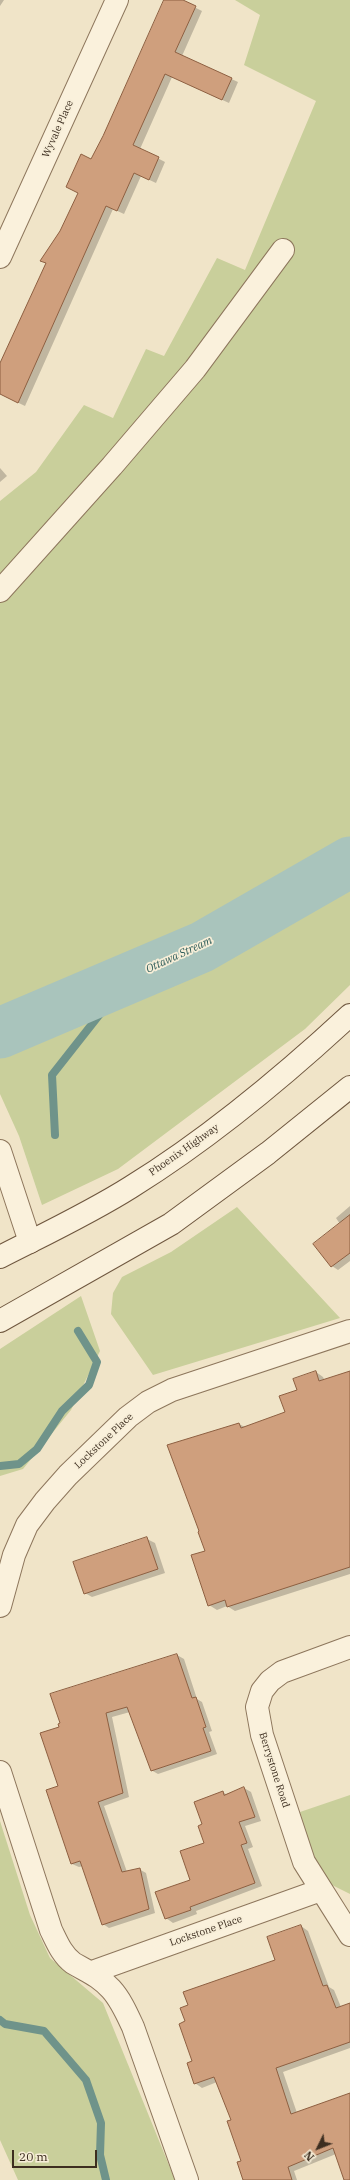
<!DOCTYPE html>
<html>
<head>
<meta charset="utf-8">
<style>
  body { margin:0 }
  #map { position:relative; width:350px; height:2180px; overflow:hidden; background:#f0e4c8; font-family:"IBM Plex Serif",serif }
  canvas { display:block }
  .north { position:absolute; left:298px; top:2128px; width:40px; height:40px; -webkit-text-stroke:3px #f7eed8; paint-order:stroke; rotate:227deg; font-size:11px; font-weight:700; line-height:16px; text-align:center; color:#3d2e20 }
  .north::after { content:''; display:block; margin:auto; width:14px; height:18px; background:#3d2e20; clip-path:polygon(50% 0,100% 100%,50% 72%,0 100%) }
  .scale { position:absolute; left:12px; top:2150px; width:85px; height:18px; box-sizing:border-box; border:2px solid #3d2e20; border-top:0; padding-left:5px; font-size:12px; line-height:14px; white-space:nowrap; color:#3d2e20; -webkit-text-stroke:3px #f7eed8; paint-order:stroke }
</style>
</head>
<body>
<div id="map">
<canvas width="350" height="2180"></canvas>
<div class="north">N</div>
<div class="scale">20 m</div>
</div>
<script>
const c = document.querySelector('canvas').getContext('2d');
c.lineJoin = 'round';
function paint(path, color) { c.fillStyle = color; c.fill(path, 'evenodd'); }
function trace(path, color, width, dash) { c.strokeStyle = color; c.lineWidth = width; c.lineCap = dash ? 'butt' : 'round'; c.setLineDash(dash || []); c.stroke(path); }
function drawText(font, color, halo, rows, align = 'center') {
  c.font = font + ' "IBM Plex Serif",serif'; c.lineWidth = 3.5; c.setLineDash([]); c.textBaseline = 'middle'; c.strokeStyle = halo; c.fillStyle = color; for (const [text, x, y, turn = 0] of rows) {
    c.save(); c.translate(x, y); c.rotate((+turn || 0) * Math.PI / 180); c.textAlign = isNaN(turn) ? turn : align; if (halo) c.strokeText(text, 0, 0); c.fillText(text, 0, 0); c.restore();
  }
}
paint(new Path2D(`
  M235,0h115v985l-45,44 -187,140 -76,36 -23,-69 -19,-42v-593l36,-29 48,-67 29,13 33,-69 18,7 53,-98 28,12 71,-169 -72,-36 16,-50z
  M237,1207l103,111 -187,57 -42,-61 2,-21 9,-16 49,-25z
  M81,1296l19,55 -29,59 -48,59 -23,7v-127z
  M350,1795v99l-22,-11 -14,-22 -14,-49z
  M0,1821l30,94 20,43 53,45 72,177h-157l-18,-40z`), '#c9cf9b');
paint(new Path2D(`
  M0,0h4l-4,6z
  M165,0h15l22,11 -20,45 56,26 -9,21 -57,-26 -32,72 25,13 -9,21 -15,-7 -17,38 -11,-5 -88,197 -25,-12v-29l79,-172 12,-33 13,-23z
  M0,468l7,8 -7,6z
  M350,1206v55l-12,9 -6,-4 8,-42 -4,-6z
  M316,1372l7,5 2,4 25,-9v202l-115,37 -8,-5 -10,4 -8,-5 -3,-54 33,-127 6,3 41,-14 12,-23z
  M147,1539l8,4 10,30 -73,24 -7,-4z
  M177,1655l7,4 13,40 5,3 10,29 -3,1 8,22 -59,20 -7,-4 -21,-58 -18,5 17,80 -25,9 23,66 12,-3 7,4 9,40 -46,15 -6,-4 -20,-58 -4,1 -7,-3 -13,-77 1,-59z
  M244,1788l7,4 10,29 -16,5 8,21 -5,2 14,37 -66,25 1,3 -24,9 -7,-5 26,-38 14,-37 -2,-19 19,-32 4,3z
  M301,1926l7,5 21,56 5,3 7,17 9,-3v44l-67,24 14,41 53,-19v84l-14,-24 -42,17 3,9h-53l-1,-19 -10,-41 -16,-38 -15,6 -7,-5 -1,-22 82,-100z`), '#0003');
trace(new Path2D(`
  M55,1135l-3,-60 59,-75 6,-17
  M0,1466l19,-2 18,-15 25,-38 27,-26 8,-23 -19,-31
  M0,2020l5,4 39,7 42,49 15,43 -1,32 6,25`), '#6f938a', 8);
trace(new Path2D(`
  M0,1033l202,-86 148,-85`), '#a9c4bc', 51);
const building = new Path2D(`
  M164,0h19l13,6 -21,46 57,26 -10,22 -57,-26 -32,71 26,12 -10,23 -15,-7 -17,38 -11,-5 -88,197 -18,-9v-31l46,-100 -6,-2 20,-30 18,-38 -12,-6 15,-33 10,5 12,-23z
  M350,1215v38l-19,14 -18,-23z
  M316,1371l3,10 31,-10v196l-123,40 -2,-7 -17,6 -17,-51 14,-4 -7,-19 1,-1 -32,-86 72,-22 2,5 44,-16 -6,-16 18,-6 -4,-11z
  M147,1537l11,32 -74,25 -11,-32z
  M177,1654l15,44 4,-1 10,30 -3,1 8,23 -60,20 -24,-64 -21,6 17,80 -25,9 24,70 18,-4 9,41 -47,16 -22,-64 -9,3 -25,-74 12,-4 -18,-53 19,-6 -1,-3 2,-1 -10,-29z
  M244,1787l11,30 -16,5 8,21 -6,2 14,38 -65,24 1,3 -26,9 -10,-27 35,-12 -10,-29 24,-8 -6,-17 4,-2 -8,-22 29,-11 1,4z
  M301,1925l22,61 4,-1 9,23 14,-5v39l-74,26 15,46 59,-21v87h-6l-11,-32 -45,19 4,13h-49l-6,-18 4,-1 -14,-40 4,-1 -17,-43 -20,7 -7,-21 5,-2 -13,-37 6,-3 -5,-13 8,-3 -5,-13 92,-32 -8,-23z`);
paint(building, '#cf9f7d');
trace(building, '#8d5f41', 1);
const street = new Path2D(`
  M0,257l117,-257
  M0,591l112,-125 83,-97 88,-119
  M0,1151l30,91
  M0,1606l14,-51 13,-30 18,-24 23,-26 60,-58 20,-15 24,-12 178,-59
  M350,1647l-68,25 -12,9 -8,10 -5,16 5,28 42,127 46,73
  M0,1772l51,158c6,12 11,25 22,33 15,9 25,12 38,26 10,11 16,25 22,38l54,153
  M92,1972l229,-82`);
const secondary = new Path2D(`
  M0,1257c43,-22 90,-44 131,-70 79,-49 151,-109 219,-172
  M0,1321l171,-97 97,-71 82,-66`);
trace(street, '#8d765c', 24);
trace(secondary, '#6f573f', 24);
trace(street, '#faf1dc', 22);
trace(secondary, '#faf1dc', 22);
drawText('10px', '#3d2e20', '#f7eed8', [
  ["Wyvale Place",58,129,-66],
  ["Phoenix Highway",184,1150,-35],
  ["Lockstone Place",104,1441,-43],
  ["Berrystone Road",274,1770,72],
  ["Lockstone Place",206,1931,-19]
]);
drawText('italic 11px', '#2f5d5a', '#f7eed8', [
  ["Ottawa Stream",179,955,-25]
]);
</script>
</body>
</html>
